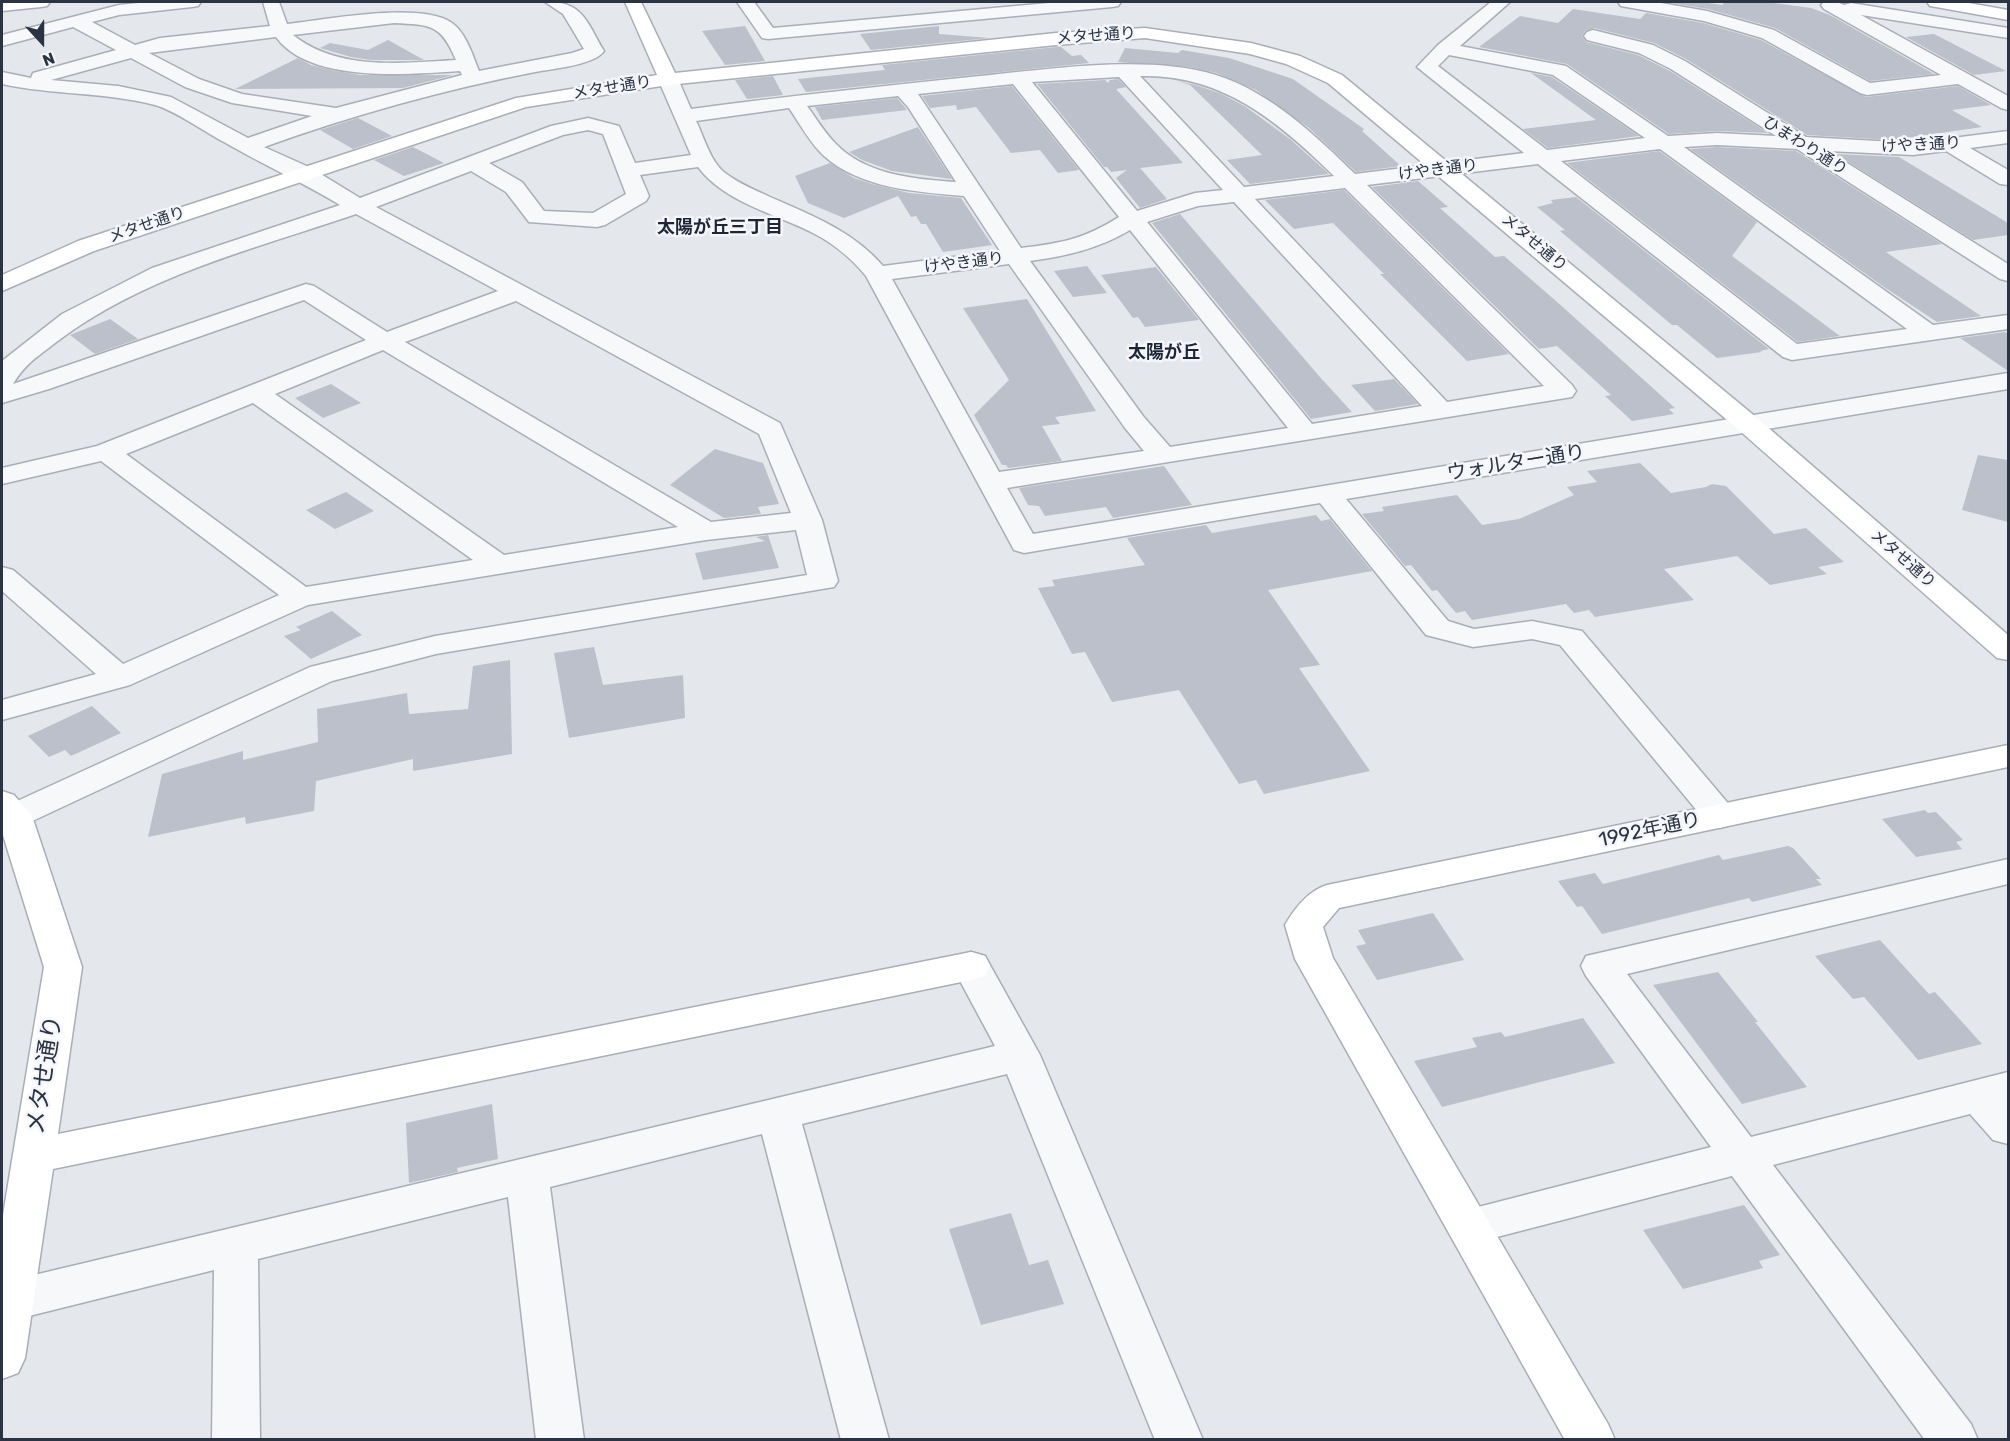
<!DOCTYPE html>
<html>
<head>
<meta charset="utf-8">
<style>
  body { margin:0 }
  #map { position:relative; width:2010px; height:1441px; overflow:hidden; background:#e4e7ec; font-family:Rubik,sans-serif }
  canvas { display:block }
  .frame { position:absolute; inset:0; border:3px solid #2b3445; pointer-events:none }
  .north { position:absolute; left:12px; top:12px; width:60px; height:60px; -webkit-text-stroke:4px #f4f6f9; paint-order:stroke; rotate:159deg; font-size:16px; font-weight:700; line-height:24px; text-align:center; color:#2b3445 }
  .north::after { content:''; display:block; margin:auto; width:21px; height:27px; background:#2b3445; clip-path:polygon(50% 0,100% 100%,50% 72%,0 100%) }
</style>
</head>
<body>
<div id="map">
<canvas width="2010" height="1441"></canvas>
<div class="frame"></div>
<div class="north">N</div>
</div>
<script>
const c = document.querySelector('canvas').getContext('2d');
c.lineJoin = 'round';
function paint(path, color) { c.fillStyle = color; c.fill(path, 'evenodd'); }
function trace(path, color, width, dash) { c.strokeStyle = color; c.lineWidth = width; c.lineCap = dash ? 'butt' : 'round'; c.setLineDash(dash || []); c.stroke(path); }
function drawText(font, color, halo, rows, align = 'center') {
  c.font = font + ' Rubik,"Noto Sans JP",sans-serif'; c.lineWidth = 5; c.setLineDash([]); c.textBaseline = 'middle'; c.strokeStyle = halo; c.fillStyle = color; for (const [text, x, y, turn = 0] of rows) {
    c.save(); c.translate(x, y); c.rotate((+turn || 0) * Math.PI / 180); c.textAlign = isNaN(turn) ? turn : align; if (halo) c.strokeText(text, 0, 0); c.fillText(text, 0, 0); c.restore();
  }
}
paint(new Path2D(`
  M1665,2h37l20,3 3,-3h41l45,6 19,7 104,59 -64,7 -95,-53 -67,-19z
  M1573,9l67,10 6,-6 57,10 58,17 105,57 92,-11 33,19 -39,5 30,17 -90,13 -85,-5 -121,-76 -32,-16 -60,-15 -9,3 -3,5 4,6 52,13 32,16 98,62 -51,-2 -48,3 -102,-70 -88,-17 41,-31 38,7z
  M745,26l20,35 -40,4 -23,-34z
  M939,26v8l51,4 -119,12 -11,-16z
  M1934,34l72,37 -32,4 -68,-38z
  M388,40l36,20h-53l-20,-3 -31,-9 10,-5 38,7z
  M1056,47h5l11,9 9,-1 8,8 -283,29 -8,-13 87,-9 -3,-5z
  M1125,48l53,5 4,-3 47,8 64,21 71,50 -2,2 39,35 -45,6 -47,-44 -53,-38 -39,-17 -27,-6 -72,-5z
  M298,58l13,7 24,6 26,4h92l-50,13 -168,1z
  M1531,73l21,4 87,59 -91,12 -25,-19 73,-9z
  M773,76l10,19 -36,4 -12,-19z
  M1118,79l8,8 -10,2 67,74 -43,5 27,31 -27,9 -24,-30 11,-8 -16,2 -4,-5h-3l-67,-83 68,-4 3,3 2,-3z
  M1177,81l19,4 26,9 24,13 44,32 39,35 -79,10 -23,-24 35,-5 -72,-70z
  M1012,86l67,84 -21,3 -18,-23 -29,3 -35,-46 -19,3 -1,-5 -26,3 -8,-12z
  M897,98l10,12 -85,10 -7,-13z
  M358,118l34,18 -39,13 -33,-19z
  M918,127l34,52 -60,-8 -30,-11 -13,-8z
  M413,147l31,16 -40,13 -30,-16z
  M1717,147l79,4 146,93 -56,8 95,64 -44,6 -53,-35 -194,-138z
  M1659,151l98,71 -25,34 108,80 -42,6 -231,-179z
  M1836,154l63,3 109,66v12l-35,5z
  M830,163l24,15 18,6 37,9 52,5 31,47 -49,7 -17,-28h-5l-5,-8 -5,1 -13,-21 -54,22 -36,-15 -13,-27z
  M1418,181l30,26 -8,1 55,49 9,-1 52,45 119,107 -6,1 5,5 -42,7 -27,-25 6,-1 -54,-49 -18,3 -167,-162z
  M1344,190l165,164 -42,7 -87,-87h4l-51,-51 -39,6 -29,-29z
  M1576,197l193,152 -9,2 2,1 -45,6 -40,-33h-5l-112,-94 5,-1 -28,-23 16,-4 -2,-3z
  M1180,214l139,162 33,36 -41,7 -159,-196z
  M1087,266l20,27 -34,4 -19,-26z
  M1156,267l43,53 -54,7 -7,-10 -5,1 -32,-43z
  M1027,299l69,112 -41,6 5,7 -18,2 20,35 -54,7 -2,-3h-4l-28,-50 35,-35 -46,-72z
  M110,319l28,20 -43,15 -25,-19z
  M2005,332l3,2v37l-48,-33z
  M1394,379l24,25 -43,7 -24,-26z
  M331,384l30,19 -38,15 -28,-20z
  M715,449l48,14 16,41 -21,3 3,7 -37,4 -54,-33z
  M1978,455l30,5v62l-46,-12z
  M1640,463l31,30 35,-6 6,-3 14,2 48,48 32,-6 38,34 -26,5 9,7 -57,11 -33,-29 -73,13 30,31 -99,17 -6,-7 -15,3 -8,-9 -94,16 -7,-9 -9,2 -19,-23 -5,1 -21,-26 -6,1 -43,-52 22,-3 -2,-4 75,-12 25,30 37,-6 55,-24 -7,-8 30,-5 -10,-11z
  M1164,466l28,39 -79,13 -7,-11 -61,9 -6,-10 -11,-1 -9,-17z
  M346,492l28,19 -39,18 -29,-19z
  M1316,515l5,6 9,-2 42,52 -104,19 52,75 -21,3 71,103 -106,23 -8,-14 -17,4 -60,-94 -67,12 -27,-50 -13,2 -34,-66 17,-2 -3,-6 93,-15 -18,-27 79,-13 6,8z
  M768,535l11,33 -76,12 -8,-27 70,-12 -9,-4z
  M332,611l30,24 -51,24 -27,-23 17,-6 -5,-3z
  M594,647l9,38 80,-10 2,43 -116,20 -15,-85z
  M510,660l2,94 -99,17v-12l-97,22 -2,30 -68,13 -1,-7 -97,20 14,-63 81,-23v9l75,-18 -1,-33 90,-16 2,21 59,-5 5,-43z
  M92,706l29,27 -50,23 -6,-6 -16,7 -21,-21z
  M1925,810l3,3 8,-1 27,28 -7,2 6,7 -46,8 -34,-38z
  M1788,846l5,2 28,31h-5l6,6 -70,17 -3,-4 -147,36 -20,-28 -5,1 -19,-26 37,-8 8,11 116,-29 4,5z
  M1433,913l31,47 -87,20 -21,-34 10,-2 -8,-14z
  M1880,940l49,54 6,-2 47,52 -64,16 -54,-63 -11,2 -38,-43z
  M1718,972l40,50h-3l52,65 -65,17 -89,-119z
  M1583,1018l32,45 -173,44 -28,-46 63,-14 -5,-9 29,-6 4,5z
  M492,1104l6,55 -41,9 1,4 -49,11 -3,-60z
  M1744,1205l36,50 -21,6 4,7 -80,21 -40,-59z
  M1011,1213l18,52 19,-5 16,44 -83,21 -32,-96z`), '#bbc0ca');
const street = new Path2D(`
  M148,2h53l-3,4 -6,1 -73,8 -27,7 43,23 25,-7 110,-12 -7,-24h16l8,22c38,-4 134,-23 165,-1 14,10 21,33 27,48l93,-18 12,-4 -21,-35 -18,-12c38,-2 42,21 59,49 -9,14 -53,18 -69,21 -93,18 -182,43 -271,75l47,21 49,30 191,-72 37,-8 31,8 16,37 56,-8 -33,-76 3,-4h14l3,4 13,30c96,-13 193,-23 289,-33 70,-7 169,-22 236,-1 54,17 99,60 139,99l169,-21 -107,-86 21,-22 53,-43h19l-50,44 106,20 102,70 49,-3 59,3 -105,-67 -32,-16 -52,-13 -3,-4 3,-4 6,-2 60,15 32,16 121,76 107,6 95,-12v12l-38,5 38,22v15l-8,-1 -54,-33 -33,4 -85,-4 180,113v17l-8,-2 -203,-130 -80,-4 -33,2 249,178 75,-10v14l-216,31 -9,-3 -245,-193 -171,21 205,200 4,6 -4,6 -565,91 26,46 975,-161v16l-662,110 102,122 26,8 58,-8 50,10 150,177 6,8 -6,8 -12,4 -12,-4 -148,-179 -28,-6 -59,8 -47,-12 -106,-132 -296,50 -10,-3 -148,-274c-14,-17 -33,-33 -53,-43 -39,-20 -89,-31 -115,-66l-58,8 9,21 -3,5 -41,24 -8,2 -68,-5 -23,-30 -35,-21 -95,36 404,216 42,97 16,61 -4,6 -398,67 -104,27 -306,143 -12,4 -12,-4v-16l308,-141 125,-31 372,-61 -11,-45 -90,10 -398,65 -178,80 -128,35v-20l94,-26 -94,-83v-24l11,3 110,94 156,-69 -178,-134 -99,23v-16l95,-22 269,-106 -62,-40 -255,89 -47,14v-42l60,-47 90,-46 188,-63c-38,-23 -78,-41 -116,-63 -19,-10 -50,-32 -69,-37 -50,-13 -103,-10 -153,-21v-12l29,6 2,-5 83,-23 -43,-23 -71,19v-11l117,-30zM394,23c37,2 47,1 62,37 -54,3 -118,11 -163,-25zM276,37c34,47 133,37 184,34l2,4 -126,33 -94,-14 -43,-15 -50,-26zM1449,55l104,20 92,63 -98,12 -109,-84zM131,58l54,29 47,16 80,13 -64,22 -77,-41 -53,-11 -67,-6zM1140,76c82,-2 138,45 194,100l-90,11zM1119,77l104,113 -28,3 -58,18 -105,-129zM1013,84l106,133c-35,22 -57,26 -98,31l-103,-154zM898,96l10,11 48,75c-42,-3 -91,-7 -121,-39 -11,-11 -19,-25 -28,-37zM789,108c11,16 21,35 35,48 37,33 94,36 140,40l36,55 -117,15c-30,-35 -72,-51 -113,-69 -15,-7 -32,-14 -45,-24 -15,-12 -21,-36 -29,-52zM588,130l15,4 23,60 -33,19 -49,-2 -22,-29 -33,-19 74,-28zM1660,149l247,180 -110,15 -236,-183zM1345,188l199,198 -97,16 -192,-203zM1234,202l188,204 -110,18 -165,-202 51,-16zM356,214l142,77 -111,41 -73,-46 -8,-2 -293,100c13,-21 23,-26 42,-41 87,-67 199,-94 301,-129zM1130,230l158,198 -118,19 -27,-31 -113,-155c36,-5 68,-12 100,-31zM1009,264l116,164 19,23 -145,21 -107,-193zM516,301l243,133 32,79 -80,9 -306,-180zM383,350l295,177 -174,28 -229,-161zM253,403l220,157 -167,27 -180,-133z
  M737,2h17l19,26 287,-26h61l-3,4 -6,1 -344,32 -6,-1z
  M1618,2h37l52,9 67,19 96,53 71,-8 -117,-66 -3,-4 3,-3h13l7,3 7,-2 157,25v10l-147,-23 147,81v14l-7,-2 -43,-24 -91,11 -7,-2 -98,-55 -58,-17 -83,-15z
  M2008,859v25l-381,90 124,163 257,-65v72l-15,-4 -23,-26 -197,51 198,259 7,16h-53l-193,-264 -262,68 -15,-5 -7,-13 7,-13 256,-66 -125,-171 -5,-10 5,-10z
  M971,952l14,4 55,99 163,385h-48l-148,-366 -205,50 87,316h-48l-79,-306 -212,53 34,253h-48l-28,-243 -250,62 2,181h-48l2,-170 -205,51 -7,-3v-34l7,-3 986,-235 -43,-80 5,-10z`);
const secondary = new Path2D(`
  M2,2h48l-3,4 -6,1 -39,4z
  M625,2h16l34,71 381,-40 89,-5 106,15 49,13 42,19 415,343 251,217v25l-11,-2 -258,-228 -411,-347 -42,-19 -36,-10 -105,-16 -89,7 -388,40 -142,22 -432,144 -92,40v-16l76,-34 438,-143 141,-23z
  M1927,2h36l45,8v10l-72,-13 -6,-1z
  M2008,745v22l-669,141 -16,19 10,31 275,466 7,16h-50l-270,-481 -10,-34c10,-17 23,-34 42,-40z
  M2,791l12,4 18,21 50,151 -24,167 913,-182 14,4 5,10 -5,10 -14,4 -918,189 -28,189 -7,15 -16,6v-158l42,-254 -42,-135z`);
trace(street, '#a9aeb7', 3);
trace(secondary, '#a9aeb7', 3);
paint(street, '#f7f8fa');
paint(secondary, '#fff');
drawText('16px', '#2b3445', '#f4f6f9', [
  ["メタせ通り",1096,36,-4],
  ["メタせ通り",612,88,-9],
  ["けやき通り",1921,145,-3],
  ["ひまわり通り",1805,146,32],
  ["けやき通り",1438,170,-7],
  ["メタせ通り",147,225,-19],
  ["メタせ通り",1534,243,40],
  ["けやき通り",964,263,-7],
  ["メタせ通り",1903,559,41]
]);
drawText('bold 18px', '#1d2536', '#f4f6f9', [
  ["太陽が丘三丁目",720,228]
]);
drawText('bold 18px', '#1d2536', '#f4f6f9', [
  ["太陽が丘",1164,353]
]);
drawText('20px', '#2b3445', '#f4f6f9', [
  ["ウォルター通り",1516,463,-9],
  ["1992年通り",1650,830,-12]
]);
drawText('24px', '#2b3445', '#f4f6f9', [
  ["メタせ通り",45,1075,-81]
]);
</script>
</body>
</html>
